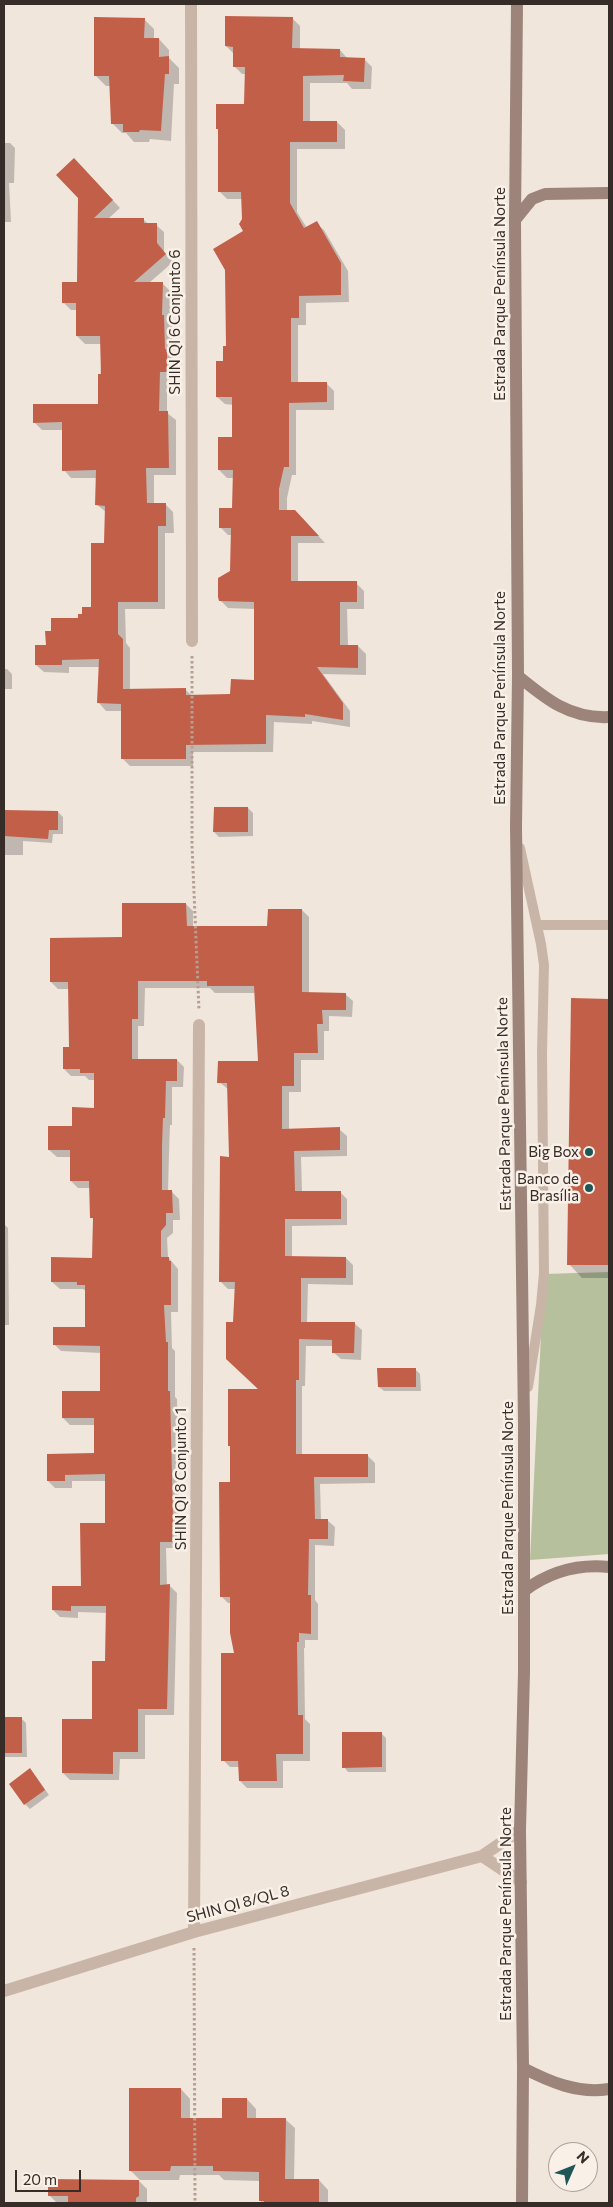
<!DOCTYPE html>
<html>
<head>
<meta charset="utf-8">
<style>
  body { margin:0 }
  #map { position:relative; width:613px; height:2207px; overflow:hidden; background:#f1e6dc; font-family:Commissioner,sans-serif }
  canvas { display:block }
  .frame { position:absolute; inset:0; border:5px solid #362c28; pointer-events:none }
  .north { position:absolute; left:548px; top:2142px; width:50px; height:50px; box-sizing:border-box; background:#f9f0e8; border:1px solid #aba29b; border-radius:50%; rotate:46deg; font-size:14px; font-weight:700; line-height:20px; text-align:center; color:#362c28 }
  .north::after { content:''; display:block; margin:auto; width:18px; height:22px; background:#1f5656; clip-path:polygon(50% 0,100% 100%,50% 72%,0 100%) }
  .scale { position:absolute; left:15px; top:2170px; width:66px; height:22px; box-sizing:border-box; border:2px solid #362c28; border-top:0; padding-left:6px; font-size:15px; line-height:18px; white-space:nowrap; color:#362c28; -webkit-text-stroke:4px #f9f0e8; paint-order:stroke }
</style>
</head>
<body>
<div id="map">
<canvas width="613" height="2207"></canvas>
<div class="frame"></div>
<div class="north">N</div>
<div class="scale">20 m</div>
</div>
<script>
const c = document.querySelector('canvas').getContext('2d');
c.lineJoin = 'round';
function paint(path, color) { c.fillStyle = color; c.fill(path, 'evenodd'); }
function trace(path, color, width, dash) { c.strokeStyle = color; c.lineWidth = width; c.lineCap = dash ? 'butt' : 'round'; c.setLineDash(dash || []); c.stroke(path); }
function drawText(font, color, halo, rows, align = 'center') {
  c.font = font + ' Commissioner,sans-serif'; c.lineWidth = 5; c.setLineDash([]); c.textBaseline = 'middle'; c.strokeStyle = halo; c.fillStyle = color; for (const [text, x, y, turn = 0] of rows) {
    c.save(); c.translate(x, y); c.rotate((+turn || 0) * Math.PI / 180); c.textAlign = isNaN(turn) ? turn : align; if (halo) c.strokeText(text, 0, 0); c.fillText(text, 0, 0); c.restore();
  }
}
paint(new Path2D(`
  M609,1272v282l-79,6 14,-286z`), '#b6c09c');
paint(new Path2D(`
  M292,18l8,8v24h40l7,8 17,1 8,8 -1,22h-19l-5,-6h-37v39h27l8,8v19h-48v63l10,16 9,-5 8,7 24,41 1,31 -43,1v22h-8v58h28l8,8v19h-38v65h-4l-5,23v13l16,8 22,24h-27v39l58,1 8,8v18h-17l1,37h10l8,8v21l-43,-1 27,37v16l-38,-6v3l-38,-2 -1,30h-80v14h-63l-7,-7 -1,-48h-16l-7,-8 1,-36h-31v6l-25,-1 -8,-7 16,-32 27,-14 13,-11 13,-64 1,-32 -10,-8 1,-26h-26l-7,-8 -1,-40h-21l-8,-8 65,-16 3,-62h-17l-8,-8v-26h-6l-8,-8 15,-19 4,-116 38,41 -12,11h35l6,6h7l8,7v20l9,10 -24,21h13l8,8v31l2,2 1,32 2,2 -1,22h-7v33l9,7v55h-22v29h11l8,8 1,21h-9v76h-40l1,34 4,5v42l55,-1 7,7h40l23,-15v-72l-27,-1 -8,-8 12,-29v-36h-4l-8,-8 13,-17 1,-32h-7l-8,-8 15,-32v-33l-9,-1 -8,-7 10,-50 18,-116 -3,-32h-15l-8,-8v-60l-2,-2 28,-24 1,-31h-4l-8,-8v-12l-8,-8z
  M144,19l10,10v10h5l10,11v8l10,10v16h-5l-3,57 -21,-2 -1,3h-15l-8,-9h-4l-10,-10 -2,-37h-4l-11,-11z
  M4,143h6l5,5 -1,35h-5l2,39h-7z
  M4,669h3l5,5v15h-8z
  M248,808l5,5v23l-34,1 -5,-5z
  M58,812l5,5v17h-10l-1,9 -29,-2v14h-19v-24z
  M186,904l7,7v16h76l33,-17 7,7v76l36,1 8,7 -1,16 -23,-1v15h-5v29h-23v32h-12v38l50,-1 8,7v20l-46,1 1,35h38l7,7v26l-55,1v32h54l7,7v20l-45,-1 -1,39h47l8,7 -1,30 -20,-1 -8,-7v-6h-27l-1,40h-3v69l66,1 7,7v20l-55,1 1,36h6l8,7 -1,19 -19,-1v55l3,4v36h-13v8h-1l1,71 5,5v37h-27v27h-36l-7,-7v-14h-10l-7,-7 12,-106 -4,-51h-3l-7,-7 11,-113 -1,-35 -2,-3 32,-55 -27,-67 2,-34h-8l-7,-7 9,-124 -2,-69 -9,-7 40,-20 -3,-69h-41l-5,-5h-65l-1,38h-6v34h39l7,7 -1,20h-11v38h-2l-1,29 -1,38h4l7,7 1,21h-7v13l-6,5 1,19 10,12v43h-7l1,36 3,3v46l2,2 2,127 -1,22h-12l1,38h3l7,7 -3,122h-29v44h-25l-1,21h-49l-7,-7 30,-53 13,-58 1,-49 -29,-1v6l-18,-1 -7,-7 29,-23 24,-62v-44h-34v7h-17l-7,-7 47,-26v-30h-25l-7,-7 38,-26v-39l-40,-2 -7,-7 32,-16v-37l-3,-2h-23l-8,-7 42,-23v-39l-3,-3 -1,-29h-12l-7,-7v-24h-14l-8,-7 46,-41v-29h-6l-4,-4h-14l-7,-7 6,-20v-60h-12l-7,-7 72,-44z
  M572,1000h37v278h-27l-13,-14z
  M4,1224l4,4 1,97h-5z
  M415,1369l5,5 1,17h-37l-5,-4z
  M4,1718h17l5,5 1,34h-23z
  M381,1733l5,5v34h-38l-4,-5z
  M35,1775l14,20 -19,14 -5,-5z
  M181,2089l9,10v20h34l23,-20 9,10v10h29l10,9 -1,52h25l9,10v13h-67l-1,-22 -36,-1 -5,-5h-39l-1,5h-39l-10,-10z
  M139,2181l8,8v14h-90l-7,-7z`), '#0003');
paint(new Path2D(`
  M225,16l68,1 -1,31 48,1v8l25,1 -1,24 -21,-1 1,-6 -41,1v45h34v21h-47v61l14,25 13,-7 24,42v32l-42,1v22h-8v64h36v20l-38,1v64h-5l-5,22v21h16l24,26h-28v45h66v21h-17v43h18v23l-41,-1 26,36v17l-38,-6v3l-39,-2v29l-80,1v14h-65v-55l-24,-1 2,-44 -37,1v5h-27v-20h11l-1,-14h6v-13h27v-4h4v-7h9v-64h13l1,-37 -10,-1 1,-35 -34,1v-49l-29,1v-19h65v-30h3l-1,-38h-24v-33h-14v-21h15l1,-84 -22,-23 18,-17 39,42 -19,18h50v5h13v20l9,11 -32,28h29l-1,33h2l1,34h2v23h-7l-1,39h9l1,57h-23l1,35h19v23h-8v76h-40v32l5,5v50l63,-1v7l44,-1 1,-15 23,1v-78l-35,-1 -1,-4v-19l12,-7 1,-43h-12v-20h13l1,-38h-15v-33h14v-40h-16v-36h7v-15h3l-1,-76 -12,-21 30,-18 -4,-7 3,-5 -1,-27h-23v-63h-2v-25h28l1,-37h-12v-20l-8,-1z
  M94,17l51,1 -1,20h15v19l10,-1v18h-4l-4,57 -21,-1 -1,2h-16v-8h-12l-2,-48h-15z
  M214,807h34v25h-35z
  M4,810l54,1v19h-9l-1,9 -44,-3z
  M122,903h64l1,23h80l1,-17h34v83l44,1v17h-24l1,14h-6l1,29h-24v33h-12v43l58,-2v23l-46,1 1,40h46v28h-56v37l61,1v21h-45v44h54l-1,31h-22v-13l-33,-1v41h-3v74h72v23h-54l1,42h13v20h-19l-1,56h3v39l-12,-1v9h-2l1,73h5v39h-27l1,27h-38l-1,-20h-17v-108h13l-4,-20v-36h-10l-1,-115h11v-36h-2v-57h30l-32,-30v-37h7l2,-40h-16l1,-126 9,1 -2,-74h-10l1,-22h40l-4,-75h-47v-5h-69v38h-6v40h45v22h-11l-1,37h-2l-1,28v44h10l1,23h-7v12l-5,6v26h8v4h2v44h-7l2,37h2v49h2l3,127 -1,24h-12v43l10,-1 -3,125h-29v43h-25v22l-51,-1v-54h30v-58h13l1,-55h-35v5l-19,-1v-24h29l-1,-63h25v-49l-40,1v6h-18v-27l47,-1v-35h-32v-27h38v-45l-47,-1v-18h32v-42h-8v-3h-26v-25l41,1 1,-40h-3l-1,-37h-19v-31h-22v-24h24v-19l22,1v-35h-14v-4h-17v-22h6l-1,-65h-18v-44l72,-1z
  M571,998l38,1v266h-42z
  M377,1368h39v19h-38z
  M4,1717h18v36h-18z
  M342,1732h40v35l-40,1z
  M30,1768l15,22 -21,15 -15,-21z
  M129,2088h52v30h41v-20h25v20h39l-1,61h34v24h-55v-2h-5v-29l-46,-1v-5h-42l-1,5h-41z
  M48,2179l91,1v16l-3,2v5h-68v-7h-20z`), '#c25f49');
trace(new Path2D(`
  M192,656v189l7,165
  M194,1948l1,255`), '#b59f92', 3, [2.5, 2.5]);
trace(new Path2D(`
  M520,848l21,96 3,21 -2,88 2,220 -3,32 -13,82
  M537,925h72`), '#c9b5a8', 10);
trace(new Path2D(`
  M191,4l1,637
  M194,1932l5,-907`), '#c9b5a8', 12);
trace(new Path2D(`
  M482,1856l39,26
  M4,1991l190,-59 288,-76 38,-26`), '#c9b5a8', 12);
trace(new Path2D(`
  M517,4l-2,216 3,456 -2,151 8,597v248l-4,158 3,238 -1,135
  M515,220l17,-21 13,-5 64,-1
  M518,676c28,23 52,43 91,41
  M524,1591c25,-19 54,-27 85,-24
  M523,2068c27,14 55,26 86,21`), '#9c847a', 12);
for (const [x, y, r, color] of [
  [589,1152,5,"#1f5656"],
  [589,1188,5,"#1f5656"]
]) { const dot = new Path2D(); dot.arc(x, y, r, 0, 2 * Math.PI); c.fillStyle = color; c.fill(dot); trace(dot, '#f9f0e8', 2); }
drawText('15px', '#362c28', '#f9f0e8', [
  ["Estrada Parque Península Norte",500,294,-90],
  ["SHIN QI 6 Conjunto 6",175,322,-90],
  ["Estrada Parque Península Norte",500,698,-90],
  ["Estrada Parque Península Norte",504,1104,-91],
  ["SHIN QI 8 Conjunto 1",181,1479,-90],
  ["Estrada Parque Península Norte",508,1508,-90],
  ["SHIN QI 8/QL 8",238,1904,-15],
  ["Estrada Parque Península Norte",506,1914,-90]
]);
drawText('15px', '#362c28', '#f9f0e8', [
  ["Big Box",579,1152],
  ["Banco de",579,1179],
  ["Brasília",579,1196]
], 'right');
</script>
</body>
</html>
